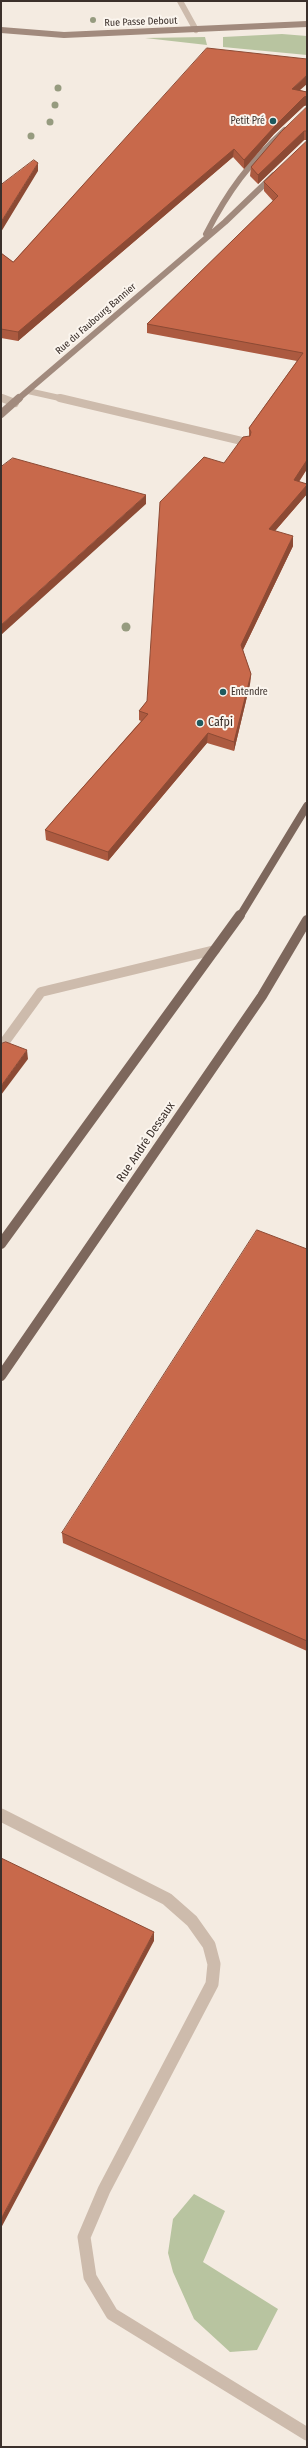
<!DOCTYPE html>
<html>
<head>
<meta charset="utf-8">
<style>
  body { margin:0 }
  #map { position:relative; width:308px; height:2448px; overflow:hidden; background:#f4ebe1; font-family:"Fira Sans Condensed",sans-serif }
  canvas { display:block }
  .frame { position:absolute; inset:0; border:2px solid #3b302b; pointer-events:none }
</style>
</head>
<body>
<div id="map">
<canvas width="308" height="2448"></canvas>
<div class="frame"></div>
</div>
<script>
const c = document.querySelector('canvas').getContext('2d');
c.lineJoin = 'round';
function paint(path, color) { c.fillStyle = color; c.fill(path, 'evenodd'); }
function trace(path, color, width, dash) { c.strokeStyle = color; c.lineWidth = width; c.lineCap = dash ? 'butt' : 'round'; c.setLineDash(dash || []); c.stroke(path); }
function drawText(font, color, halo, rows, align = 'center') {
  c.font = font + ' "Fira Sans Condensed",sans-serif'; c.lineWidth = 4; c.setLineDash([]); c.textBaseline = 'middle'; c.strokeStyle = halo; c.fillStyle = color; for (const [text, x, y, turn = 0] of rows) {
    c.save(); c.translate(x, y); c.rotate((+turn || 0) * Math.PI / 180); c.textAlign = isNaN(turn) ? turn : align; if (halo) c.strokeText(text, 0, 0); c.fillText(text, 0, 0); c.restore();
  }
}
paint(new Path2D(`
  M282,34l25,2v19l-84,-8v-10z
  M205,37l2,8 -62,-7z
  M194,2194l31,17 -22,51 75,47 -21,41 -27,2 -36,-33 -21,-47 -5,-19 5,-34z`), '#b8c4a0');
trace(new Path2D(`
  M28,391l36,8
  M1,398l4,1`), '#cdbbac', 6);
trace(new Path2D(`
  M2,398l13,5
  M60,398l186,44`), '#cdbbac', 8);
trace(new Path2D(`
  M1,1047l40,-55 174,-42`), '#cdbbac', 10);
trace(new Path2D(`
  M1,1815l166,84 25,22 17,24 5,19 -2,20 -108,206 -20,47 6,40 22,37 195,120`), '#cdbbac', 13);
trace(new Path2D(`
  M180,1l16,29`), '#cdbbac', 6);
trace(new Path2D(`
  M1,30l63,5 243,-11
  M206,234c22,-43 43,-71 79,-104
  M18,399l207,-177 49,-47`), '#a18a7d', 6);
trace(new Path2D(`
  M1,414l18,-16`), '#a18a7d', 8);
trace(new Path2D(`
  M240,916l67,-110`), '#7d675c', 8);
trace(new Path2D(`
  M1,1244l239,-329
  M1,1376l261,-380 45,-76`), '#7d675c', 10);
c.fillStyle = '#969b7f';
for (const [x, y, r] of [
  [93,20,3],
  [58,88,3.5],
  [55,105,3.5],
  [50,122,3.5],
  [31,136,3.5],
  [126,627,4.5]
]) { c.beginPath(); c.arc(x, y, r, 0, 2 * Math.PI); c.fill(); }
paint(new Path2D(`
  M300,90l7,2v13l-3,1 -30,28 -30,35 -11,-12 -215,184 -17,-3v-85l12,9z
  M307,107v33h-3l-46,44 -8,-8 1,-9z
  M307,141v328l-8,13 8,2v10l-32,37 18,15 -50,104 8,24 -1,10 -16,67 -27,-8 -99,118 -62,-21 -1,-10 96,-109 -2,-1v-9l8,-10 77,-238 25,-26v-9l48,-67 -150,-28v-9l126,-123 -9,-10v-9z
  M307,1249v402l-244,-108 -1,-10z`), '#ac5a40');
paint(new Path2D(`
  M307,75v9l-15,13v-8z
  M307,96v9l-3,1 -30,28 -30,35v-9l31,-34 29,-29z
  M304,131v9l-46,44v-9z
  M234,149l-1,8 -215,184v-9z
  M38,163v8l-37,61v-10z
  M307,460v9l-14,21 1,-10z
  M307,485v9l-39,45 1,-10z
  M146,495v9l-145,131v-10z
  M293,536v10l-52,108v-9z
  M251,674l-1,10 -16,67v-9z
  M208,733l-1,10 -99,118v-9z
  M27,1050l1,9 -27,36v-9z
  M154,1932v9l-153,287v-9z`), '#8c4a34');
const building = new Path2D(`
  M207,48l100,11v16l-15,14 15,3v4l-3,1 -29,29 -31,34 -10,-11 -216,183 -17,-3v-76l12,9z
  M307,107v24h-3l-46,44 -7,-8 30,-35z
  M307,141v319l-13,20 13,4v1l-38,44 24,7 -52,109 10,29 -17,68 -26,-9 -100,119 -63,-22 103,-116 -9,-3 8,-10 13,-199 44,-45 20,6 19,-26 7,-1 1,-4 -2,-4 54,-75 -156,-29 131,-128 -14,-14z
  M34,160l4,3 -37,59v-37z
  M13,458l133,37 -145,130v-158z
  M6,1042l21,8 -26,36v-42z
  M257,1230l50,19v392l-245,-108z
  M1,1858l153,74 -153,287z`);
paint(building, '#c8694b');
trace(building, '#8c4a34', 1);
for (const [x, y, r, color] of [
  [273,121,4,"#1f5a5e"],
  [223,692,4,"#1f5a5e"],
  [200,723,4,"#1f5a5e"]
]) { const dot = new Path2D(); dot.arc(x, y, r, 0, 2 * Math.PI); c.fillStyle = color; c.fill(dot); trace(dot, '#fbf5ee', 1.5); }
drawText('10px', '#3b302b', '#fbf5ee', [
  ["Rue Passe Debout",141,22,-2],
  ["Rue du Faubourg Bannier",96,319,-41]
]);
drawText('10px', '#3b302b', '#fbf5ee', [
  ["Petit Pré",265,121],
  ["Entendre",231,692,"left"]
], 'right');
drawText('12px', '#3b302b', '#fbf5ee', [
  ["Cafpi",208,723]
], 'left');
drawText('12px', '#3b302b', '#fbf5ee', [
  ["Rue André Dessaux",146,1142,-56]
]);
</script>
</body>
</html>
